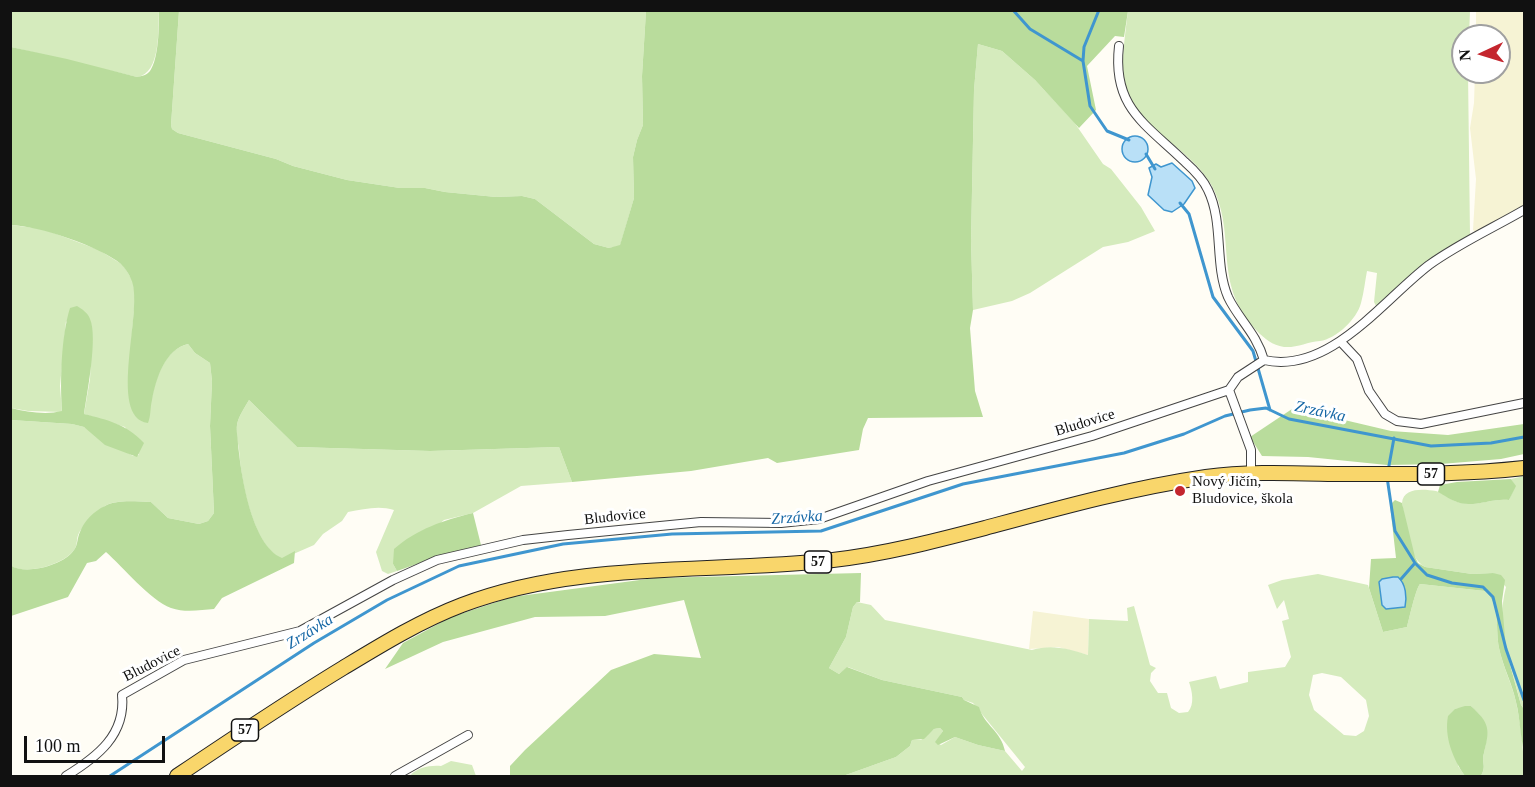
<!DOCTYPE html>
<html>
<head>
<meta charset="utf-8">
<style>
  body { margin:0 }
  #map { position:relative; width:1535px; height:787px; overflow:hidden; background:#fffdf5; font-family:Georgia,serif }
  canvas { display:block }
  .frame { position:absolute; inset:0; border:12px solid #111; pointer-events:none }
  .north { position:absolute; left:1451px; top:24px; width:60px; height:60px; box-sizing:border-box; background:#fff; border:2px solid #a0a0a0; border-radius:50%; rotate:266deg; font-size:16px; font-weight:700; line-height:24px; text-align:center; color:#111 }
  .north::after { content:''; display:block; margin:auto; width:21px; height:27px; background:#c4262e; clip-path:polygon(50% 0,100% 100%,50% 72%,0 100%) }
  .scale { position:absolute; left:24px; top:736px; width:141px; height:27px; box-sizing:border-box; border:3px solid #111; border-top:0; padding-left:8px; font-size:18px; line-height:21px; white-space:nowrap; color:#111; -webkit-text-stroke:4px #fff; paint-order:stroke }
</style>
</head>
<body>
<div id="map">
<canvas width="1535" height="787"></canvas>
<div class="frame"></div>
<div class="north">N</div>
<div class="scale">100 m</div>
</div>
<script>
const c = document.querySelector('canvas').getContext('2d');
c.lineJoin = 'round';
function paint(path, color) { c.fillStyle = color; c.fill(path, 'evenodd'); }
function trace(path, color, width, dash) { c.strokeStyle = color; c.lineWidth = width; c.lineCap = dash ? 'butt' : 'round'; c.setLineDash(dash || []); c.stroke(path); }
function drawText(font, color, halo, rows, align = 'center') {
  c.font = font + ' Georgia,serif'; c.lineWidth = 6; c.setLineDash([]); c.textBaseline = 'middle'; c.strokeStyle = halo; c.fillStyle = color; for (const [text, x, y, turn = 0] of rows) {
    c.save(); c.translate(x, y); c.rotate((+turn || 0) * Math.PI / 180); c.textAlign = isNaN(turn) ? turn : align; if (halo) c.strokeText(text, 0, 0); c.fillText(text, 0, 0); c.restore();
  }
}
paint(new Path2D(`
  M1476,11h48v197l-48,24 -3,-2 3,-51 -6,-51 4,-25 1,-31h24v-36h-23z
  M1033,611l56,8 -1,36 -30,-8 -29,2z`), '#f6f3d4');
paint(new Path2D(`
  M11,11h148c-1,18 2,63 -22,66l-126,-30z
  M179,11h467l-4,65 1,49 -6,15 -4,17 1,41 -14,48 -11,2 -15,-4 -59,-45 -13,-3 -26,1 -51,-5 -20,-4h-25l-53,-8 -54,-14 -17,-7 -98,-26 -6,-4 -1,-4z
  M1128,11h342l-1,25h-6v36h5l2,164 -49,31 -45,39 -2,-4 3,-29 -10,-2c-2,10 -3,21 -6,32 -4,16 -25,36 -41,38 -13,1 -23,7 -36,6 -12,-2 -19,-8 -27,-16 -46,-47 -19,-95 -45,-145 -9,-16 -23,-28 -37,-40 -59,-49 -56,-63 -47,-135z
  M978,44l24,7 33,29 39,42 29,42 8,5 30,38 14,24 -27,11 -25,5 -73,46 -18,8 -39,9 -2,-69 3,-151z
  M11,225l32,4 56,21 24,15 10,16 2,16 -6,73 21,37c4,-23 12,-57 38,-63l7,9 15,10 2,18 -2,45 4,87 -6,8 -9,3 -31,-6 -17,-16c-13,0 -34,-3 -46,4 -5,3 -23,21 -26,27 -3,5 -1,12 -5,17 -11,15 -47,25 -64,16l1,-146 61,4 12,3 49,29 6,-1 -14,-28 -41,-13 6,-35 1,-20 -25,-38 -6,65 2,26 -34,-1 -17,-3z
  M249,400l48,47 133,4 129,-4 13,35 -51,4 -48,27 -29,7 -51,44 4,7 -9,3 -6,-3 -6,-19 18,-42c-15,-5 -30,-1 -46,2l-6,9 -19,13 -9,11 -32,14c-30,-14 -41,-80 -43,-110 -1,-7 -4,-17 -2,-24 1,-8 8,-18 12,-25z
  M1524,476v233l-3,-4c-9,-39 -26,-78 -15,-118l-13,-14 -21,1 -47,-7c-19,-11 -19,-45 -23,-64 1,-16 22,-14 34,-12 9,3 17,11 26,12 16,3 31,-5 47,-3l6,-14 -4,-7z
  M1318,574l50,11 15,47 24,-5c2,-8 9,-39 13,-43l65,7c16,15 10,38 14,57 4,19 13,36 17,54 5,24 8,50 8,74h-43c6,-11 0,-13 3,-23 5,-21 4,-32 -13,-47l-16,3 3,57 7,10h-622l53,-19 14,-11 2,-6h9l13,-11 6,-1 3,3 -7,11 5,3 14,-8 23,8 27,6 17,20 3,-4 -52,-64 -9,-3 -2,-3 -80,-17 -34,-13 -9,7 -10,-6 17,-31 7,-30 4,-5 14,3 14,15 147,30c20,-6 37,-1 56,5l1,-36 39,2 -1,-13 7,-2 16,59 6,3 -5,5 -1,8 8,12h9l4,15 8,5 9,-1c7,-8 4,-21 1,-30l27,-6 4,13 28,-7v-10l37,-5 6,-10 -9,-36 7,-2 -5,-19 -7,9 -9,-24 14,-5zM1322,673l19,4 25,23 3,16 -5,15 -8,5 -12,-1 -30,-25 -5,-15 4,-20z
  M451,761l21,4 4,11h-66c7,-9 21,-11 31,-10z`), '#d5ebbd');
paint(new Path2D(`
  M159,11h20l-8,114 1,4 6,4 98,26 17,7 54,14 53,8h25l20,4 51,5 26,-1 13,3 59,45 15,4 11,-3 14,-47 -1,-41 4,-17 6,-15 -1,-49 4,-65h482l-4,26 -9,-1 -28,30 9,44 -17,18 -44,-48 -33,-29 -24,-7 -4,46 -3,151 2,69 -3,18 5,63 8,26 -115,1 -5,11 -4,21 -82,13 -9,-5 -77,13 -119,11 -13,-35 -129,4 -133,-4 -48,-47c-4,7 -11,17 -12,25 -1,6 1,14 1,19 3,30 13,101 44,114l13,-7 -1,12 -72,35 -8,11c-13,1 -29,4 -43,-1 -21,-8 -48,-41 -65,-56l-10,9 -9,2 -19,34 -57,19v-50c16,9 53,-1 63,-16 4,-5 3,-12 6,-18 4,-11 14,-21 25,-26 13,-7 32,-4 46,-4l17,16 31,6 9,-3 6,-8 -4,-87 2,-45 -2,-18 -15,-10 -7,-9c-23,5 -32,35 -36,56 -2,8 -1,16 -4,23 -42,-5 -3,-116 -17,-144 -2,-5 -6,-11 -10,-15 -22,-18 -82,-38 -110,-39v-178l56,12 70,18c5,-1 10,-2 13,-6 9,-13 9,-45 9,-60z
  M77,306c5,3 11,7 13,13 8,18 -3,74 -6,95 24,6 42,10 60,29l-7,14 -32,-12 -21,-18 -12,-3 -61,-4v-12c16,4 35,7 51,3 -2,-30 -1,-74 8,-103z
  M1298,405l4,5 89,21 57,4 76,-11v30l-23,5 -60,5 -54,1 -79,-8 -46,-1 -12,-19z
  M1511,479l5,7 -7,14c-16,-2 -34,7 -49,3 -8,-2 -16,-8 -22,-11l2,-7 17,-3z
  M1395,500l7,3 13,54 3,6 7,4 47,7 21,-1 8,2 4,5 -3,21 4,49 15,55 3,4v43c-4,-17 -4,-34 -8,-50 -4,-19 -13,-35 -17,-54 -4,-19 2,-42 -14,-57l-65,-7c-4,4 -11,35 -13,43l-24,5 -14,-44 2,-29 25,-1 -6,-53z
  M473,513l8,32 -50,14 -34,12 -4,-7 1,-15c23,-20 50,-29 79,-36z
  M861,573l-1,29h-3l-4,5 -7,30 -17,31 10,6 8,-7 35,13 80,17 2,3 15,7c5,18 22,24 26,44l-27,-6 -23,-8 -17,8 -3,-3 8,-11 -3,-3 -6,1 -10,10 -12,1 -2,6 -14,11 -53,19h-333v-10l15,-16 86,-80 43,-16 47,4 -17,-58 -79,16 -70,1 -92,25 -58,27 18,-26 48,-26 61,-20 143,-19z
  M1465,706h6c19,17 19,24 13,47 -3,10 3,12 -3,23h-16c-12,-17 -21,-39 -17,-60l7,-7z`), '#b9dc9c');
const water = new Path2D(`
  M1122 149a13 13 0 1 1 26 0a13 13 0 1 1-26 0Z
  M1172,163l20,18 3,7 -11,16 -12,8 -8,-2 -16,-15 4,-18 -3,-9 7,-4 5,3z
  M1393,577h5c8,7 9,20 7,30l-19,2 -4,-4 -3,-23 3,-3z`);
paint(water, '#b9e0f7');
trace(water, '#3f96cf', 1.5);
trace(new Path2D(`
  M1013,10l17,19 53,32 7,45 17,25 22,9
  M1083,61l1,-14 15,-37
  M1146,154l9,15
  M1180,203l9,11 24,83 40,54 17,59
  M1388,471l6,-33
  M1387,477l8,54 20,32 12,12 25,8 31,4 10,10 13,52 18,51
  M1401,579l14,-16
  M110,776l204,-133 73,-43 72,-34 104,-22 109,-10 149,-3 142,-47 161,-31 60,-19 41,-18 25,-6 16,-2 23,11 142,27 60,-3 33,-6`), '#3f96cf', 3);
const minor = new Path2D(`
  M1119,46c-7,62 27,78 66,116 9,8 18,17 23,28 16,33 6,74 20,107 7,15 19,28 27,42 4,7 7,14 9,21
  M1341,342l16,17 12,32 16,23 12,7 24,3 103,-21
  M1229,390l22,60v24
  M66,776c31,-19 60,-41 56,-81l62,-35 116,-29 93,-51 44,-20 86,-20 45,-5 133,-13 80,1 38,-4 109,-38 164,-45 137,-46 9,-13 26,-17c65,15 119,-60 165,-95 29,-21 64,-37 95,-55
  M395,776l73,-41`);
const primary = new Path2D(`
  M177,776c55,-37 110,-74 166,-108 38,-23 77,-47 119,-63 118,-45 248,-31 371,-45 52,-6 102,-19 152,-32 74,-20 146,-40 221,-51 42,-6 85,-4 128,-3 63,0 127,1 190,-6`);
trace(minor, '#444', 10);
trace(primary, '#222', 16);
trace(minor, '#fff', 8);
trace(primary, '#f9d66b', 14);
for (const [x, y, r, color] of [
  [1180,491,6,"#c4262e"]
]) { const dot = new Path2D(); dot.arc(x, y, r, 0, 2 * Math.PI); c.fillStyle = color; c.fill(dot); trace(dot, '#fff', 2); }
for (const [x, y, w] of [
  [1431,474,27],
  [818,562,27],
  [245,730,27]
]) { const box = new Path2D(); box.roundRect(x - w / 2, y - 11, w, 22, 4.5); c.fillStyle = '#fff'; c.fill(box); trace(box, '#111', 1.5); }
drawText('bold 14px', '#111', null, [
  ["57",1431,474],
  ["57",818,562],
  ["57",245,730]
]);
drawText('15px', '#111', '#fff', [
  ["Bludovice",1085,423,-17],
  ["Bludovice",615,517,-6],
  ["Bludovice",152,664,-27]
]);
drawText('15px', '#111', '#fff', [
  ["Nový Jičín,",1192,482],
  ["Bludovice, škola",1192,499]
], 'left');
drawText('italic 16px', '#1768a6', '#fff', [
  ["Zrzávka",1320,412,12],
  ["Zrzávka",797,518,-4],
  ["Zrzávka",310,632,-32]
]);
</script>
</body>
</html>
